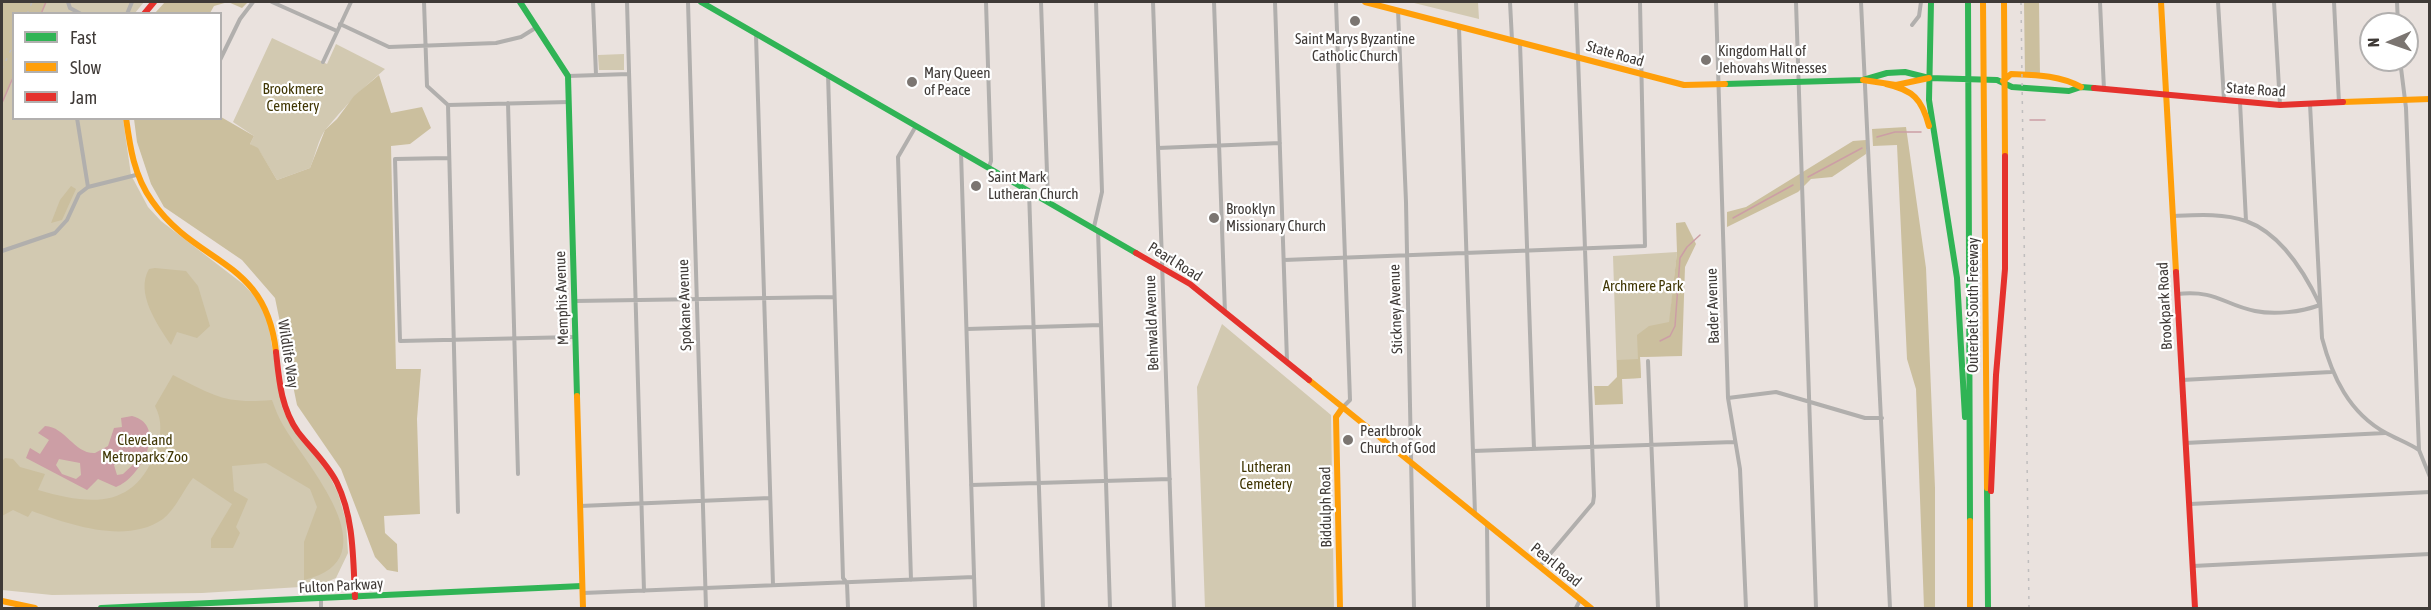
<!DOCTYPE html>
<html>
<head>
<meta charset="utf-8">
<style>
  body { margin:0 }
  #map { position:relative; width:2431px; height:610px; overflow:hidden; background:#eae2de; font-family:"Asap Condensed",sans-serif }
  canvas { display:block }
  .frame { position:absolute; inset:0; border:3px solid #3f3a37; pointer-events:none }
  .legend { position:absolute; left:12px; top:12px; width:210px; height:108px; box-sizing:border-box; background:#fff; border:2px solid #b2b0af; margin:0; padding:8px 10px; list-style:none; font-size:18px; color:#3f3a37 }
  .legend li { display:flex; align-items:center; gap:12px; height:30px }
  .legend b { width:30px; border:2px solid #b2b0af }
  .north { position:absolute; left:2359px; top:12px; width:60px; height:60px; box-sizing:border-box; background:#fff; border:2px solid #b2b0af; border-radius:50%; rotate:268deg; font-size:16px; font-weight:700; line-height:24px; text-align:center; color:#3f3a37 }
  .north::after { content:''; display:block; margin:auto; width:21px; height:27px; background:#7b7571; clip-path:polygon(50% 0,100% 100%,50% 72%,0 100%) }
</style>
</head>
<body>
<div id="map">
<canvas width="2431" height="610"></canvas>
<div class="frame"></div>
<ul class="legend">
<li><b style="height:8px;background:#30b455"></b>Fast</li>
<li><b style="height:8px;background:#ff9f0a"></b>Slow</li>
<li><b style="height:8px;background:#e5322d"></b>Jam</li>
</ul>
<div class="north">N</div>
</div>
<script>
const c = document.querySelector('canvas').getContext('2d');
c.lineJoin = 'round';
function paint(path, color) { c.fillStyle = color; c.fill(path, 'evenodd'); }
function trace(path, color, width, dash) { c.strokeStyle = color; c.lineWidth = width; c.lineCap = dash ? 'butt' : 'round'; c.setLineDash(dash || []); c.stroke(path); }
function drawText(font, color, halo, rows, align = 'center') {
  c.font = font + ' "Asap Condensed",sans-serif'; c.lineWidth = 4.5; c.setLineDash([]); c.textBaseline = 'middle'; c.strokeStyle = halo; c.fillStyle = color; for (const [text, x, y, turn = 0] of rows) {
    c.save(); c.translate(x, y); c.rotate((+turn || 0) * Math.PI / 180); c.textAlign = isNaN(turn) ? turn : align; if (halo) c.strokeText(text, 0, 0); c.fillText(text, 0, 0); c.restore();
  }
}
paint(new Path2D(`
  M39,2h105l-9,11 -101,1z
  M1410,2h68l1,17z
  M272,38l55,26 9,-20 49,25c-22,19 -41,38 -59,60 -8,10 -11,28 -16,39l-33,12 -17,-28 -10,-8 4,-8 -21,-14z
  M624,54v16h-25l-1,-15z
  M13,62l1,56 109,1 8,56 17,32 13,14 82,63 18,19 7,19 14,85 6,14 41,54 9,18 8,28 2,32 -12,25 -19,8 -115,7 -150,2 -50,-5v-502z
  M1677,252l-11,104 -26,1 1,21 -24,1 -4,-123z
  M1222,324l109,91 3,193h-129l-8,-221z`), '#d2c9b1');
paint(new Path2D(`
  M2,2h44l-5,11 -27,1 -1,61 -11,28z
  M165,2h83l-6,6 -14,-6 -14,4 -4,7h-55z
  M2024,2h15l1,74 -15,1z
  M379,75l12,38 31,-6 9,21 -21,16 -19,2 5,223h25l-4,50 3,95 -36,2 1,17 12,11 1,28 -11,-2 -12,-13 -34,-88 -44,-64 -22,-107 -33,-38 -78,-53 -13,-23 -14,-42 -3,-23 87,-2 33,19 -4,8 8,4 19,32 33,-12 15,-38 12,-11 17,-23z
  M1906,127l20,141 9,220v120h-11l-8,-219 -9,-30 -10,-214 -24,1 -1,-17z
  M1866,140v14l-34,23 -21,2 -13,13 -71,35v-15l19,-5 107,-66z
  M71,186l5,3 -14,31 -11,3 9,-23z
  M1685,222l11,22 -11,23 -3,89 -42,1 1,21 -19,1 1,25 -28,1 -1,-19h14l9,-9v-17l21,-1 -1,-24 12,-9 20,-4 8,-70 -1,-29z
  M155,268l31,3 12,15 12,40 -13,12 -20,-6 -6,13c-14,-21 -36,-52 -22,-76z
  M173,375c42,21 51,29 99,25 3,8 6,17 11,25 22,39 111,134 21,155v-38l13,-35 -7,-18 -44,-26 -34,3 2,25 14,8 -12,28 4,6 -7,15h-22v-9l21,-35 -39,-26c-9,11 -18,32 -30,41 -37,26 -95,5 -131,-8l-4,6 -15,-7 -11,6v-55l3,-3 8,1 7,8 25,7 -7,16c52,15 96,20 118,-39 5,-15 7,-30 -1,-45z`), '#cbbf9e');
paint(new Path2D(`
  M132,416c37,9 8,63 -16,71l-18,-8 -11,11 -61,-32 4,-10 10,6 9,-14 -11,-7 7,-7c21,1 29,28 50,27l13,-7 6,-18 8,-1 -1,-9zM132,453l7,2 -1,5 -15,14 -6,1 -3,-10 6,-9zM59,459l21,4 1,12 -5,4 -14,-5 -6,-9z`), '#cc9ea5');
trace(new Path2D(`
  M41,14l5,-12
  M2,103l12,-28
  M2030,120h15
  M1877,137l18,-5h26
  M1808,177l54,-29
  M1733,218l60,-33
  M1660,341l10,-5 5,-10 5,-68 7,-11 13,-12`), '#cc9ea5', 1.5);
trace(new Path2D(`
  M68,2l2,6 11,6
  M272,2l65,29
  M424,2l3,84 21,19 10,407
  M593,2l3,73
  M627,2l17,589
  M688,2l18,606
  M986,2l5,159 -2,6
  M1041,2l7,199
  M1153,2l21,606
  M1214,2l11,311
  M1275,2l12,359
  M1336,2l14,398 -7,7
  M1510,2l2,38
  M1716,2l12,396 12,71 6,139
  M1796,2l20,606
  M1861,2l29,606
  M2100,2l4,88
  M2218,2l6,98
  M2274,2l6,103
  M2334,2l5,101
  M2397,2l1,22
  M1398,10l8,192 8,406
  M127,14l5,-12
  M340,24l49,23 107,-4 25,-6 16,-10
  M1912,25l7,-9 2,-14
  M1459,27l16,487
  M756,35l17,550
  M1520,43l14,406
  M220,60l20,-41 13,-17
  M2400,60l6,48 13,342 11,27
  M323,62l28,-60
  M828,74l15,504 4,5 1,25
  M568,76l61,-2
  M2240,102l6,119
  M508,103l10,371
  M2310,104l12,234c10,38 27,75 64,95 11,6 22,10 33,17
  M448,105l121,-3
  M77,118l11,69
  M1158,148l122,-5
  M961,152l14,456
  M449,158l-54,1 5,182 175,-4
  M1029,191l14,417
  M2172,216c24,-1 51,-3 74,5 36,13 59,52 74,84 -19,7 -45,10 -65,6 -33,-7 -38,-21 -78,-17
  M1094,227l8,-35 -6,-190
  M1098,230l12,378
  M2,251l53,-18 12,-13 12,-26 9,-7 48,-12
  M1284,260l361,-14 -5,-244
  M575,301l258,-4
  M967,329l134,-4
  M1648,361l10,247
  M2182,380l149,-8
  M1728,398l48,-6 89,26h17
  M2185,443l200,-10
  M1473,451l261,-9
  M971,485l199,-6
  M2190,504l240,-12
  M580,506l190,-8
  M1487,526l1,82
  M1540,566l53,-63 1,-7 -18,-494
  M2193,566l237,-12
  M911,580l-13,-423 18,-31
  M583,593l391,-16
  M321,599v9
  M1576,608l4,-8`), '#b1afad', 4);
trace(new Path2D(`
  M520,2l48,74 9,320
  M701,2l435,251
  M1931,2l-2,98 28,178 8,139
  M1968,2l2,519
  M1725,84l138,-4 24,-7 18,-1 24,6 68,2 15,7 57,4 12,-4 13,1
  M1987,488l1,120
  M101,608l481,-22`), '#30b455', 6);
trace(new Path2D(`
  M1365,2l319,83 41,-1
  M1983,2l4,486
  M2004,2l1,154
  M2161,2l15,270
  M1863,80l33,5 33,-7
  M2003,81l8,-7c24,1 48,1 70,13
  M1886,84c27,6 36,15 43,42
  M2343,102l87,-3
  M126,118c4,29 8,58 26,83 45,65 114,57 124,151
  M1309,380l282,228
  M577,396l6,212
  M1970,521v87
  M2,601l33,7
  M1340,608l-4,-191 7,-10`), '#ff9f0a', 6);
trace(new Path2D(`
  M144,14l10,-12
  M2094,88l186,17 63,-3
  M1136,253l54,31 119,96
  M2176,272l19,336
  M276,352c3,28 5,56 22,80 13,17 29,31 39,51 17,35 16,76 18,114
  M1991,491l5,-116 9,-106v-113`), '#e5322d', 6);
trace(new Path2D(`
  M2021,2l8,606
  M27,14l5,-12
  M2,69l12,-26`), '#c0bebe', 1.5, [3, 6]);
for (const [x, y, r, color] of [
  [1355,21,6,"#7b7571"],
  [1706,60,6,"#7b7571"],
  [912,82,6,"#7b7571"],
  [976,186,6,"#7b7571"],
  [1214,218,6,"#7b7571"],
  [1348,440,6,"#7b7571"]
]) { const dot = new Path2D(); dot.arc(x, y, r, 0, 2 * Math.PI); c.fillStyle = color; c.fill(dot); trace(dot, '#fff', 2); }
drawText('15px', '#3f3a37', '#fff', [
  ["Saint Marys Byzantine",1355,39,"center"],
  ["Catholic Church",1355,56,"center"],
  ["Kingdom Hall of",1718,51],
  ["Jehovahs Witnesses",1718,68],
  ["Mary Queen",924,73],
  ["of Peace",924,90],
  ["Saint Mark",988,177],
  ["Lutheran Church",988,194],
  ["Brooklyn",1226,209],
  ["Missionary Church",1226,226],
  ["Pearlbrook",1360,431],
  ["Church of God",1360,448]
], 'left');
drawText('15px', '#3f3a37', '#fff', [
  ["State Road",1615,54,16],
  ["State Road",2256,90,4],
  ["Pearl Road",1175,262,32],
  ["Memphis Avenue",562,298,-92],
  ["Spokane Avenue",685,305,-92],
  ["Outerbelt South Freeway",1973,305,-90],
  ["Bader Avenue",1713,306,-92],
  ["Brookpark Road",2165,306,-93],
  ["Stickney Avenue",1396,309,-92],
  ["Behrwald Avenue",1152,323,-92],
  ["Wildlife Way",288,354,81],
  ["Biddulph Road",1326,507,-91],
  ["Pearl Road",1556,565,39],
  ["Fulton Parkway",341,586,-3]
]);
drawText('15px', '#413705', '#fff', [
  ["Brookmere",293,89],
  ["Cemetery",293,106],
  ["Archmere Park",1643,286],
  ["Cleveland",145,440],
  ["Metroparks Zoo",145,457],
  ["Lutheran",1266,467],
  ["Cemetery",1266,484]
]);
</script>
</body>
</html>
